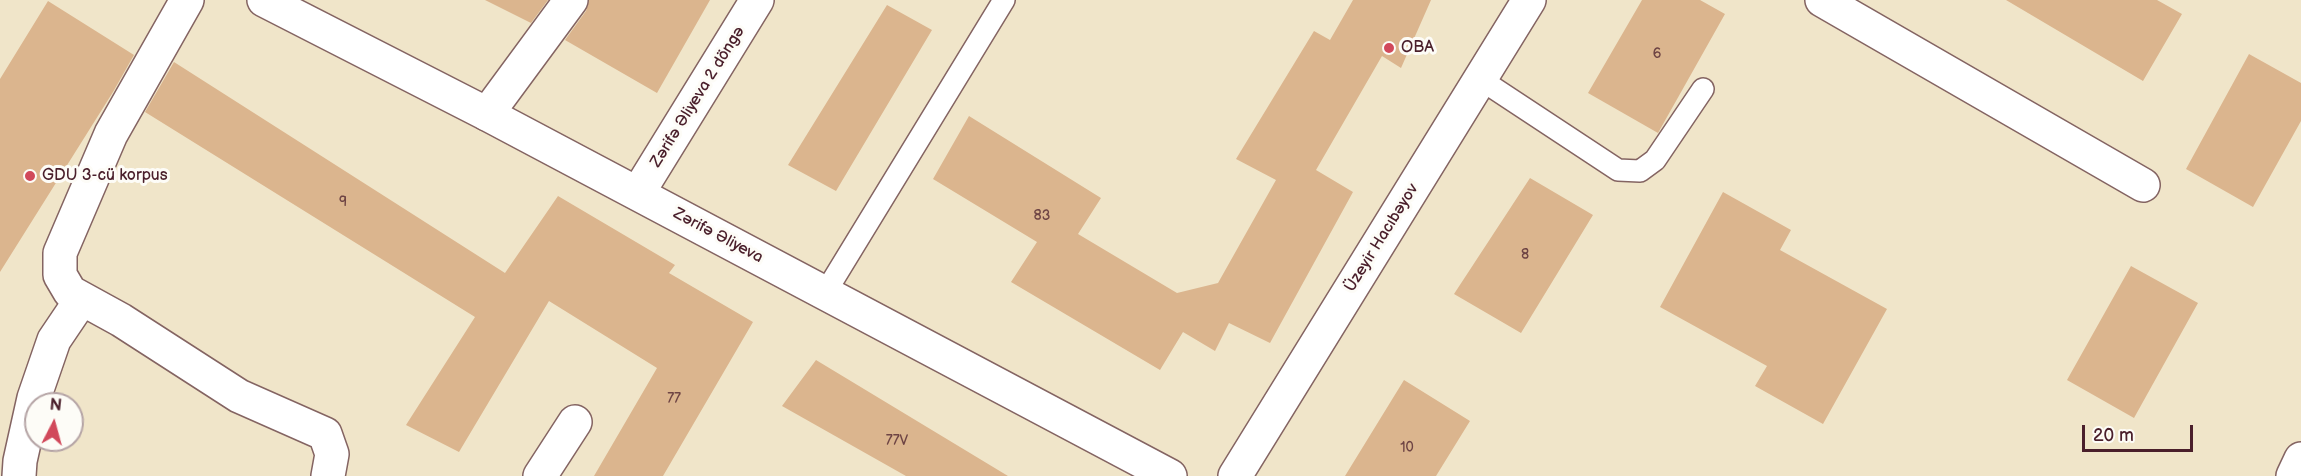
<!DOCTYPE html>
<html>
<head>
<meta charset="utf-8">
<style>
  body { margin:0 }
  #map { position:relative; width:2301px; height:476px; overflow:hidden; background:#f0e5c9; font-family:"Balsamiq Sans",sans-serif }
  canvas { display:block }
  .north { position:absolute; left:24px; top:392px; width:60px; height:60px; box-sizing:border-box; background:#fdfcf7; border:2px solid #b5a4a5; border-radius:50%; rotate:6deg; font-size:16px; font-weight:700; line-height:24px; text-align:center; color:#4a1f2b }
  .north::after { content:''; display:block; margin:auto; width:21px; height:27px; background:#d1495b; clip-path:polygon(50% 0,100% 100%,50% 72%,0 100%) }
  .scale { position:absolute; left:2082px; top:425px; width:111px; height:27px; box-sizing:border-box; border:3px solid #4a1f2b; border-top:0; padding-left:8px; font-size:18px; line-height:21px; white-space:nowrap; color:#4a1f2b; -webkit-text-stroke:4px #fdfcf7; paint-order:stroke }
</style>
</head>
<body>
<div id="map">
<canvas width="2301" height="476"></canvas>
<div class="north">N</div>
<div class="scale">20 m</div>
</div>
<script>
const c = document.querySelector('canvas').getContext('2d');
c.lineJoin = 'round';
function paint(path, color) { c.fillStyle = color; c.fill(path, 'evenodd'); }
function trace(path, color, width, dash) { c.strokeStyle = color; c.lineWidth = width; c.lineCap = dash ? 'butt' : 'round'; c.setLineDash(dash || []); c.stroke(path); }
function drawText(font, color, halo, rows, align = 'center') {
  c.font = font + ' "Balsamiq Sans",sans-serif'; c.lineWidth = 6; c.setLineDash([]); c.textBaseline = 'middle'; c.strokeStyle = halo; c.fillStyle = color; for (const [text, x, y, turn = 0] of rows) {
    c.save(); c.translate(x, y); c.rotate((+turn || 0) * Math.PI / 180); c.textAlign = isNaN(turn) ? turn : align; if (halo) c.strokeText(text, 0, 0); c.fillText(text, 0, 0); c.restore();
  }
}
paint(new Path2D(`
  M485,0h63l-17,23z
  M589,0h121l-53,93 -92,-53 21,-29z
  M1353,0h78l-30,68 -19,-12 -66,114 37,22 -83,151 -41,-20 -14,28 -32,-19 -23,38 -149,-88 26,-40 -104,-63 36,-63 132,82 -23,36 99,59 41,-10 58,-103 -40,-21 78,-128 16,9z
  M1642,0h58l25,14 -67,119 -70,-40z
  M2006,0h151l25,14 -39,67z
  M48,1l86,54 -21,37 -113,180v-193z
  M887,5l45,25 -96,161 -48,-26z
  M2249,54l52,29v38l-48,86 -67,-38z
  M174,62l331,211 53,-77 117,69 -6,8 84,49 -90,154h-69l63,-108 -108,-67 -90,151 -53,-27 69,-108 -330,-205z
  M1530,178l63,37 -72,118 -67,-39z
  M1723,192l68,38 -11,20 107,59 -64,115 -68,-38 12,-20 -107,-59z
  M2131,266l67,37 -64,115 -67,-38z
  M816,360l192,116h-102l-124,-70z
  M1404,380l66,41 -34,55h-91z`), '#dbb58e');
const service = new Path2D(`
  M1480,79l138,91 22,1 15,-11 48,-71
  M825,293l179,-293`);
const minor = new Path2D(`
  M187,0l-76,134 -51,119v22l10,17 51,28 118,76 86,38 7,20 -4,22
  M1822,0l321,185
  M487,114l84,-114
  M638,193l119,-193
  M19,476l1,-15 14,-63 20,-58 27,-40
  M540,476l35,-54
  M1235,476l294,-476
  M2293,476l8,-17`);
const tertiary = new Path2D(`
  M264,0l223,114 683,362`);
trace(service, '#846462', 24);
trace(minor, '#846462', 36);
trace(tertiary, '#846462', 36);
trace(service, '#fff', 21);
trace(minor, '#fff', 33);
trace(tertiary, '#fff', 33);
for (const [x, y, r, color] of [
  [1389,48,6,"#d1495b"],
  [30,176,6,"#d1495b"]
]) { const dot = new Path2D(); dot.arc(x, y, r, 0, 2 * Math.PI); c.fillStyle = color; c.fill(dot); trace(dot, '#fdfcf7', 2); }
drawText('14px', '#6e4444', null, [
  ["6",1657,54],
  ["9",343,202],
  ["83",1042,216],
  ["8",1525,255],
  ["77",674,399],
  ["77V",897,441],
  ["10",1407,448]
]);
drawText('16px', '#4a1f2b', '#fdfcf7', [
  ["OBA",1401,48],
  ["GDU 3-cü korpus",42,176]
], 'left');
drawText('16px', '#4a1f2b', '#fdfcf7', [
  ["Zərifə Əliyeva 2 döngə",698,97,-58],
  ["Zərifə Əliyeva",718,236,28],
  ["Üzeyir Hacıbəyov",1382,238,-58]
]);
</script>
</body>
</html>
